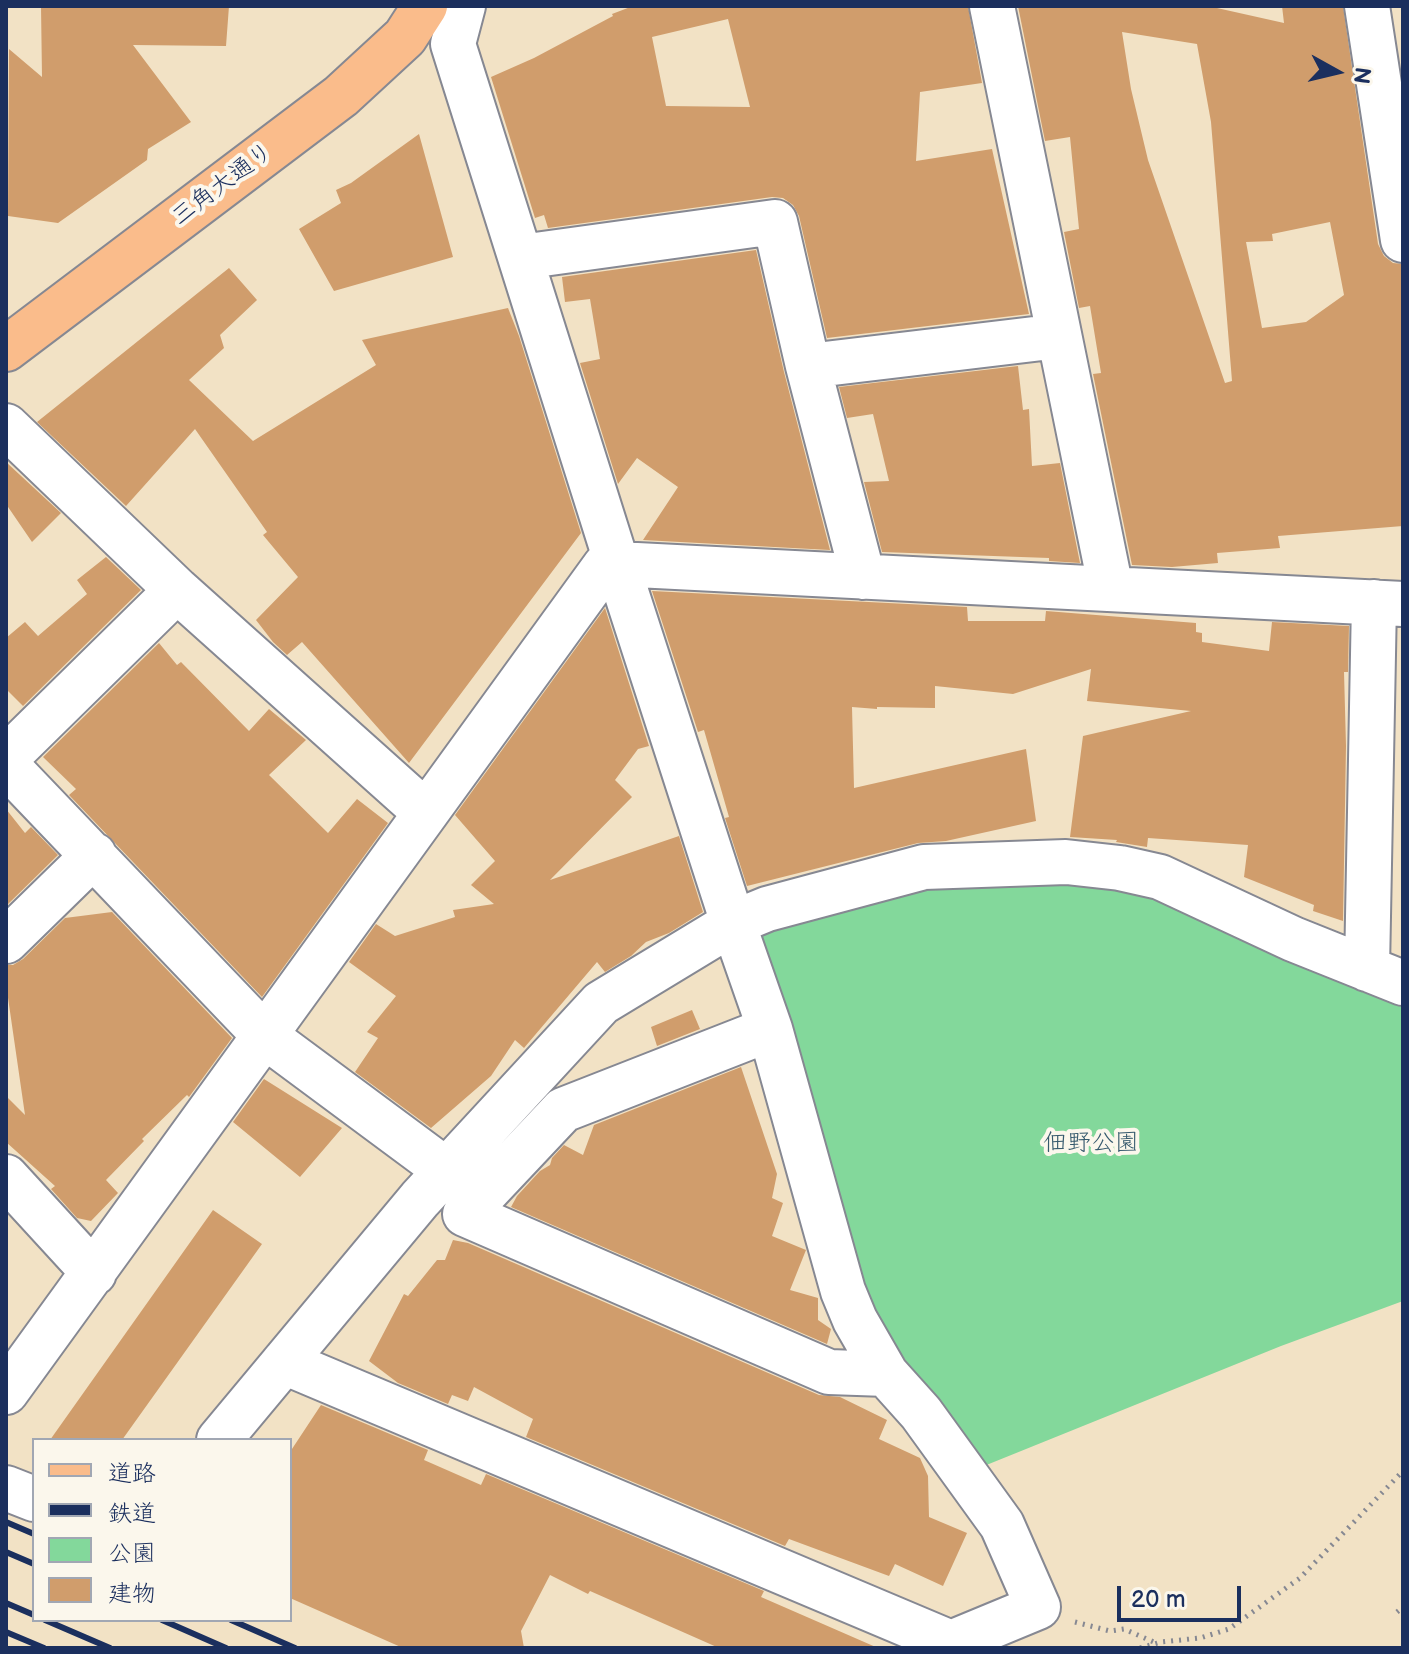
<!DOCTYPE html>
<html>
<head>
<meta charset="utf-8">
<style>
  body { margin:0 }
  #map { position:relative; width:1409px; height:1654px; overflow:hidden; background:#f2e2c5; font-family:"Balsamiq Sans","Klee One",sans-serif }
  canvas { display:block }
  .frame { position:absolute; inset:0; border:8px solid #1b2f5e; pointer-events:none }
  .legend { position:absolute; left:32px; top:1438px; width:260px; height:184px; box-sizing:border-box; background:#fbf7ec; border:2px solid #a1a7b3; margin:0; padding:10px 14px; list-style:none; font-size:24px; color:#1b2f5e }
  .legend li { display:flex; align-items:center; gap:16px; height:40px }
  .legend b { width:40px; border:2px solid #a1a7b3 }
  .north { position:absolute; left:1297px; top:32px; width:80px; height:80px; -webkit-text-stroke:6px #fbf7ec; paint-order:stroke; rotate:98deg; font-size:22px; font-weight:700; line-height:32px; text-align:center; color:#1b2f5e }
  .north::after { content:''; display:block; margin:auto; width:28px; height:36px; background:#1b2f5e; clip-path:polygon(50% 0,100% 100%,50% 72%,0 100%) }
  .scale { position:absolute; left:1117px; top:1586px; width:124px; height:36px; box-sizing:border-box; border:4px solid #1b2f5e; border-top:0; padding-left:10px; font-size:24px; line-height:28px; white-space:nowrap; color:#1b2f5e; -webkit-text-stroke:6px #fbf7ec; paint-order:stroke }
</style>
</head>
<body>
<div id="map">
<canvas width="1409" height="1654"></canvas>
<div class="frame"></div>
<ul class="legend">
<li><b style="height:10px;background:#fabc8b"></b>道路</li>
<li><b style="height:10px;background:#1b2f5e"></b>鉄道</li>
<li><b style="height:22px;background:#83d89b"></b>公園</li>
<li><b style="height:22px;background:#d09d6c"></b>建物</li>
</ul>
<div class="north">N</div>
<div class="scale">20 m</div>
</div>
<script>
const c = document.querySelector('canvas').getContext('2d');
c.lineJoin = 'round';
function paint(path, color) { c.fillStyle = color; c.fill(path, 'evenodd'); }
function trace(path, color, width, dash) { c.strokeStyle = color; c.lineWidth = width; c.lineCap = dash ? 'butt' : 'round'; c.setLineDash(dash || []); c.stroke(path); }
function drawText(font, color, halo, rows, align = 'center') {
  c.font = font + ' "Balsamiq Sans","Klee One",sans-serif'; c.lineWidth = 8; c.setLineDash([]); c.textBaseline = 'middle'; c.strokeStyle = halo; c.fillStyle = color; for (const [text, x, y, turn = 0] of rows) {
    c.save(); c.translate(x, y); c.rotate((+turn || 0) * Math.PI / 180); c.textAlign = isNaN(turn) ? turn : align; if (halo) c.strokeText(text, 0, 0); c.fillText(text, 0, 0); c.restore();
  }
}
paint(new Path2D(`
  M1065,881l102,12 236,96v312l-122,45 -302,122 -116,-170 -104,-372 169,-40z`), '#83d89b');
paint(new Path2D(`
  M41,6h188l-3,40 -93,-1 58,77 -43,27 -1,11 -89,63 -50,-7 1,-167 33,28z
  M633,6h335l14,77 -62,9 -4,69 76,-12 37,165 -202,24 -28,-122 -6,-11 -10,-7 -11,-1 -224,31 -4,-13 -9,3 -44,-141 43,-19 79,-42 -1,-2zM728,19l22,88 -84,-1 -14,-69z
  M1018,6h190l76,17 -2,-17h61l35,238 6,12 9,7 10,1v262l-125,10 2,12 -63,5 1,10 -46,4 -40,-2 -39,-191 8,-1 -11,-67 -11,2 -15,-76 15,-3 -9,-92 -25,4zM1122,32l75,12 14,78 21,259 -7,2 -77,-223 -17,-71zM1330,222l14,73 -38,27 -44,6 -16,-86 27,-1 -1,-7z
  M419,134l34,123 -119,34 -35,-62 42,-26 -5,-13 15,-7z
  M756,250l28,122 46,178 -187,-10 35,-53 -41,-29 -19,26 -38,-121 20,-4 -10,-60 -25,3 -3,-25z
  M229,268l28,32 -37,35 4,13 -35,32 64,61 123,-76 -14,-25 146,-32 11,28 62,197 -172,230 -107,-121 -15,13 -14,-13 -17,-22 42,-43 -35,-42 4,-3 -72,-103 -69,77 -89,-84z
  M1018,366l5,44 6,-1 3,57 28,-3 20,100 -31,-2v-3l-167,-6 -18,-70 25,-1 -16,-67 -26,4 -8,-31z
  M6,462l55,51 -29,29 -26,-38z
  M106,557l35,33 -118,116 -17,-17v-51l19,-16 13,14 49,-42 -10,-14z
  M652,591l315,16 1,14h77l1,-10 150,12v9l6,1v9l67,9 3,-29 77,4 -1,46h-4l2,74 -3,175 -30,-10 1,-6 -70,-28 4,-32 -100,-7 -1,9 -31,-5 1,-2 -47,-3 13,-101 108,-25 -104,-10 4,-32 -78,25 -78,-8v22l-58,-1v2l-25,-2 2,81 172,-39 10,72 -90,20 -28,2 -171,43 -22,-68 4,-1 -25,-87 -6,2z
  M605,608l44,138 -11,3 -23,31 17,17 -82,83 129,-44 24,76 -34,21 -23,9 -15,14 -26,16 -8,-10 -73,86 -9,-8 -24,36 -60,52 -76,-56 23,-34 -11,-6 29,-36 -47,-34 27,-38 19,12 60,-19 -2,-7 41,-6 -23,-19 24,-24 -40,-46z
  M159,643l18,22 4,-3 68,69 20,-22 37,31 -37,35 59,58 29,-34 31,24 -126,174 -193,-202 7,-6 -33,-32z
  M6,809l19,24 6,-6 27,28 -52,51z
  M112,912l120,126 -43,59 -2,-2 -45,44 2,2 -38,39 12,13 -27,28 -14,-3 -26,-29 4,-3 -49,-44v-46l19,19 -19,-131v-19h7l10,-6 42,-41z
  M692,1010l8,19 -43,17 -6,-19z
  M741,1067l36,107 -5,24 11,5 -11,33 34,14 -16,40 28,8v22l13,9 -4,15 -316,-137 6,-11 23,-25 10,-6 2,-7 12,-13 19,10 11,-30z
  M264,1079l78,49 -42,49 -67,-55z
  M213,1210l49,34 -140,196h-72z
  M453,1240l15,3 351,152 21,2 47,23 -8,19 41,19 8,18 1,41 38,16 -24,53 -48,-22 -6,12 -100,-37 -4,7 -259,-109 7,-18 -59,-32 -6,14 -16,-6 -4,9 -50,-21 -29,-22 35,-67 4,2 29,-36h8z
  M321,1405l107,45 -4,10 57,25 5,-11 278,117 -3,6 117,51h-159l-129,-57 -2,3 -38,-19 -29,56 3,17h-121l-113,-50v-146z`), '#d09d6c');
const minor = new Path2D(`
  M992,6l119,583
  M1367,6l36,234
  M521,257l254,-35 33,144 251,-30
  M808,366l55,211
  M6,426l171,164 249,223
  M6,758l171,-168
  M6,765l259,271 182,135
  M6,941l88,-86
  M1367,969l7,-367
  M770,1029l-207,81 -98,104 364,158 57,2
  M6,1177l88,96
  M284,1362l667,281 87,-36 -36,-82 -81,-112 -35,-39 -31,-54 -12,-29 -73,-262 -37,-106 -116,-359 -164,-520 10,-38
  M6,1392l599,-826 12,-2 786,40
  M219,1440l201,-241 181,-196 132,-80 34,-14 157,-42 142,-5 54,6 40,9 133,62 110,44
  M6,1488l28,11`);
const major = new Path2D(`
  M6,349l335,-253 64,-59 20,-31`);
trace(minor, '#868892', 48);
trace(major, '#868892', 48);
trace(new Path2D(`
  M1397,1612l6,-5
  M1075,1622l35,9 14,-2 32,14
  M1140,1648l21,-6 39,-4 29,-9 71,-51 103,-107`), '#868892', 5, [2, 6]);
trace(minor, '#fff', 44);
trace(major, '#fabc8b', 44);
trace(new Path2D(`
  M6,1522l28,12
  M6,1552l28,12
  M6,1603l28,12
  M45,1620l65,28
  M162,1620l64,28
  M231,1620l64,28
  M6,1632l38,16`), '#1b2f5e', 6);
drawText('24px', '#1b2f5e', '#fbf7ec', [
  ["三角大通り",223,185,-37]
]);
drawText('24px', '#35596d', '#fbf7ec', [
  ["佃野公園",1091,1144]
]);
</script>
</body>
</html>
